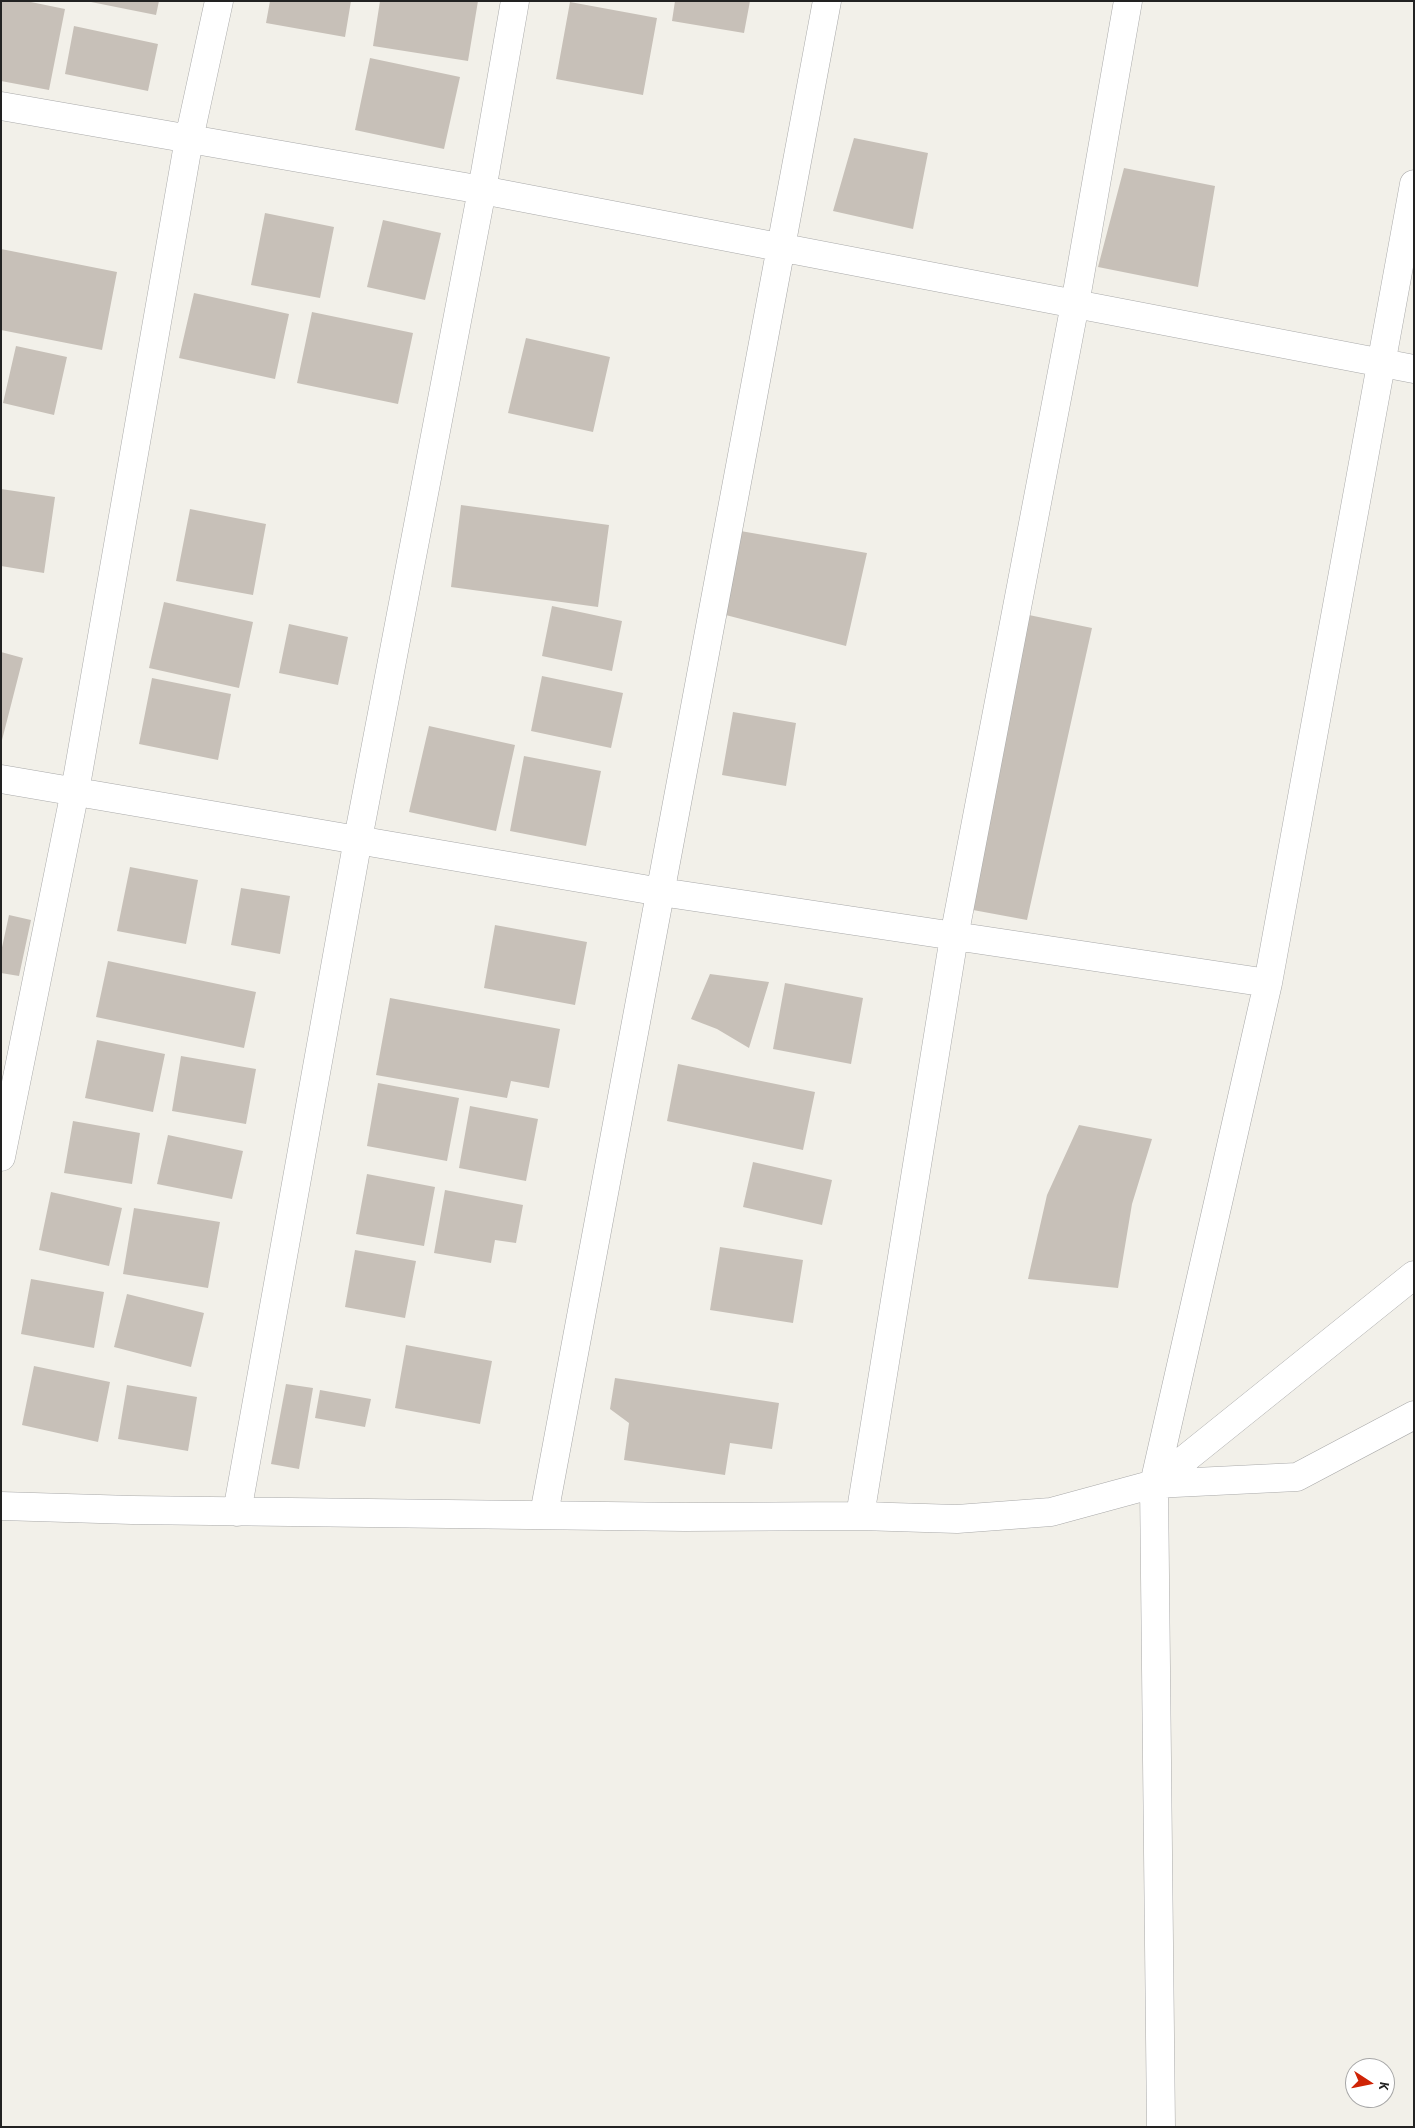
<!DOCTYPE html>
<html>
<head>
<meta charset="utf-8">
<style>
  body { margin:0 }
  #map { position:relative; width:1415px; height:2128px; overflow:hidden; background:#f2f0e9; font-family:"Alegreya Sans",sans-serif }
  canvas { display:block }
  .frame { position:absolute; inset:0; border:2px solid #222; pointer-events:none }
  .north { position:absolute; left:1345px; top:2058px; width:50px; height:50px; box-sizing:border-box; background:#fff; border:1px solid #a7a7a7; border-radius:50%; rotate:101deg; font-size:14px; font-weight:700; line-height:20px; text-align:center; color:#222 }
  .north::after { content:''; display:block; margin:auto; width:18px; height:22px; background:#cf2305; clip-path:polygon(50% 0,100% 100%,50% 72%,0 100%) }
</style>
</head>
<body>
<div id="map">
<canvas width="1415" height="2128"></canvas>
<div class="frame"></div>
<div class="north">K</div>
</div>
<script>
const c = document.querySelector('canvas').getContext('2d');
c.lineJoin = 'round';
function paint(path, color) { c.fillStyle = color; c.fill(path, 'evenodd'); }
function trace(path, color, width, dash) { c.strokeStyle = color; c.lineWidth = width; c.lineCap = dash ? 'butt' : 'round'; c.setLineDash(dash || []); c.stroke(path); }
paint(new Path2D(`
  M1,1h25l39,8 -16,81 -48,-9z
  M86,1h73l-3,14z
  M270,1h81l-6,36 -79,-14z
  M380,1h98l-10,60 -95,-15z
  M675,1h75l-6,32 -72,-12z
  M570,2l87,16 -14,77 -87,-16z
  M74,26l84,18 -10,47 -83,-17z
  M370,58l90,19 -16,72 -89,-19z
  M854,138l74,15 -15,76 -80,-18z
  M1124,168l91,18 -17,101 -100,-20z
  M265,213l69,14 -14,71 -69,-13z
  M383,220l58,13 -16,67 -58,-13z
  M1,249l116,23 -15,78 -101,-20z
  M194,293l95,21 -14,65 -96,-21z
  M312,312l101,21 -15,71 -101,-21z
  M526,338l84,19 -17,75 -85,-19z
  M16,346l51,11 -13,58 -51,-12z
  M1,489l54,8 -11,76 -43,-7z
  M461,505l148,20 -11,82 -147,-20z
  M190,509l76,15 -13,71 -77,-14z
  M729,529l138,24 -21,93 -132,-34z
  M164,602l89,20 -14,66 -90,-20z
  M552,606l70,15 -10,50 -70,-15z
  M1024,614l68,14 -65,292 -54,-10z
  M289,624l59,13 -10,48 -59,-12z
  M1,652l22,6 -21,82h-1z
  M542,676l81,17 -12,55 -80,-17z
  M152,678l79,16 -13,66 -79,-16z
  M733,712l63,11 -10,63 -64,-11z
  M429,726l86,19 -19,86 -87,-19z
  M524,756l77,15 -15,75 -76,-15z
  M130,867l68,13 -12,64 -69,-13z
  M241,888l49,8 -10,58 -49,-9z
  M9,915l22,5 -12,56 -18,-3v-21z
  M495,925l92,17 -12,63 -91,-17z
  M108,961l148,31 -12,56 -148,-31z
  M710,974l59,8 -20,66 -32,-19 -26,-10z
  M785,983l78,15 -12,66 -78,-15z
  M390,998l170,31 -11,59 -38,-7 -4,17 -131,-23z
  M97,1040l68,14 -12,58 -68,-14z
  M181,1056l75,13 -10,55 -74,-13z
  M678,1064l137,28 -12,58 -136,-29z
  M378,1083l81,15 -12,63 -80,-15z
  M470,1106l68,13 -12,62 -67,-13z
  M73,1121l67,12 -8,51 -68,-11z
  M1079,1125l73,14 -20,65 -14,84 -90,-9 19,-84z
  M168,1135l75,16 -11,48 -75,-15z
  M753,1162l79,18 -10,45 -79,-18z
  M367,1174l68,13 -11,59 -68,-12z
  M445,1190l78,15 -7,38 -21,-3 -4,23 -57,-10z
  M51,1192l71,16 -13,58 -70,-16z
  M134,1208l86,14 -12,66 -85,-14z
  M720,1247l83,13 -10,63 -83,-13z
  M355,1250l61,11 -11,57 -60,-11z
  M31,1279l73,13 -10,56 -73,-14z
  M127,1294l77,19 -13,54 -77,-20z
  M406,1345l86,16 -12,63 -85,-16z
  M34,1366l76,16 -12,60 -76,-17z
  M615,1378l164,25 -7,46 -42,-6 -5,32 -101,-15 5,-37 -19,-14z
  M286,1384l27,4 -14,81 -28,-5z
  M127,1385l70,12 -9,54 -70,-12z
  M320,1390l51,9 -6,28 -50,-9z`), '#c7c0b8');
const street = new Path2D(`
  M1,106l481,84 932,179
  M1,779l660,113 607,91
  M1,1157l74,-366 114,-652 30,-138
  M1154,1484l143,-7 117,-62
  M1,1506l131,4 553,7 175,-1 97,3 94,-7 103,-28 260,-209
  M237,1512l121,-673 124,-649 33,-189
  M544,1514l283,-1513
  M860,1516l94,-579 121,-633 53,-303
  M1161,2127l-7,-643 114,-501 146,-799`);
trace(street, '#a9a9a9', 29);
trace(street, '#fff', 28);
</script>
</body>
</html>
